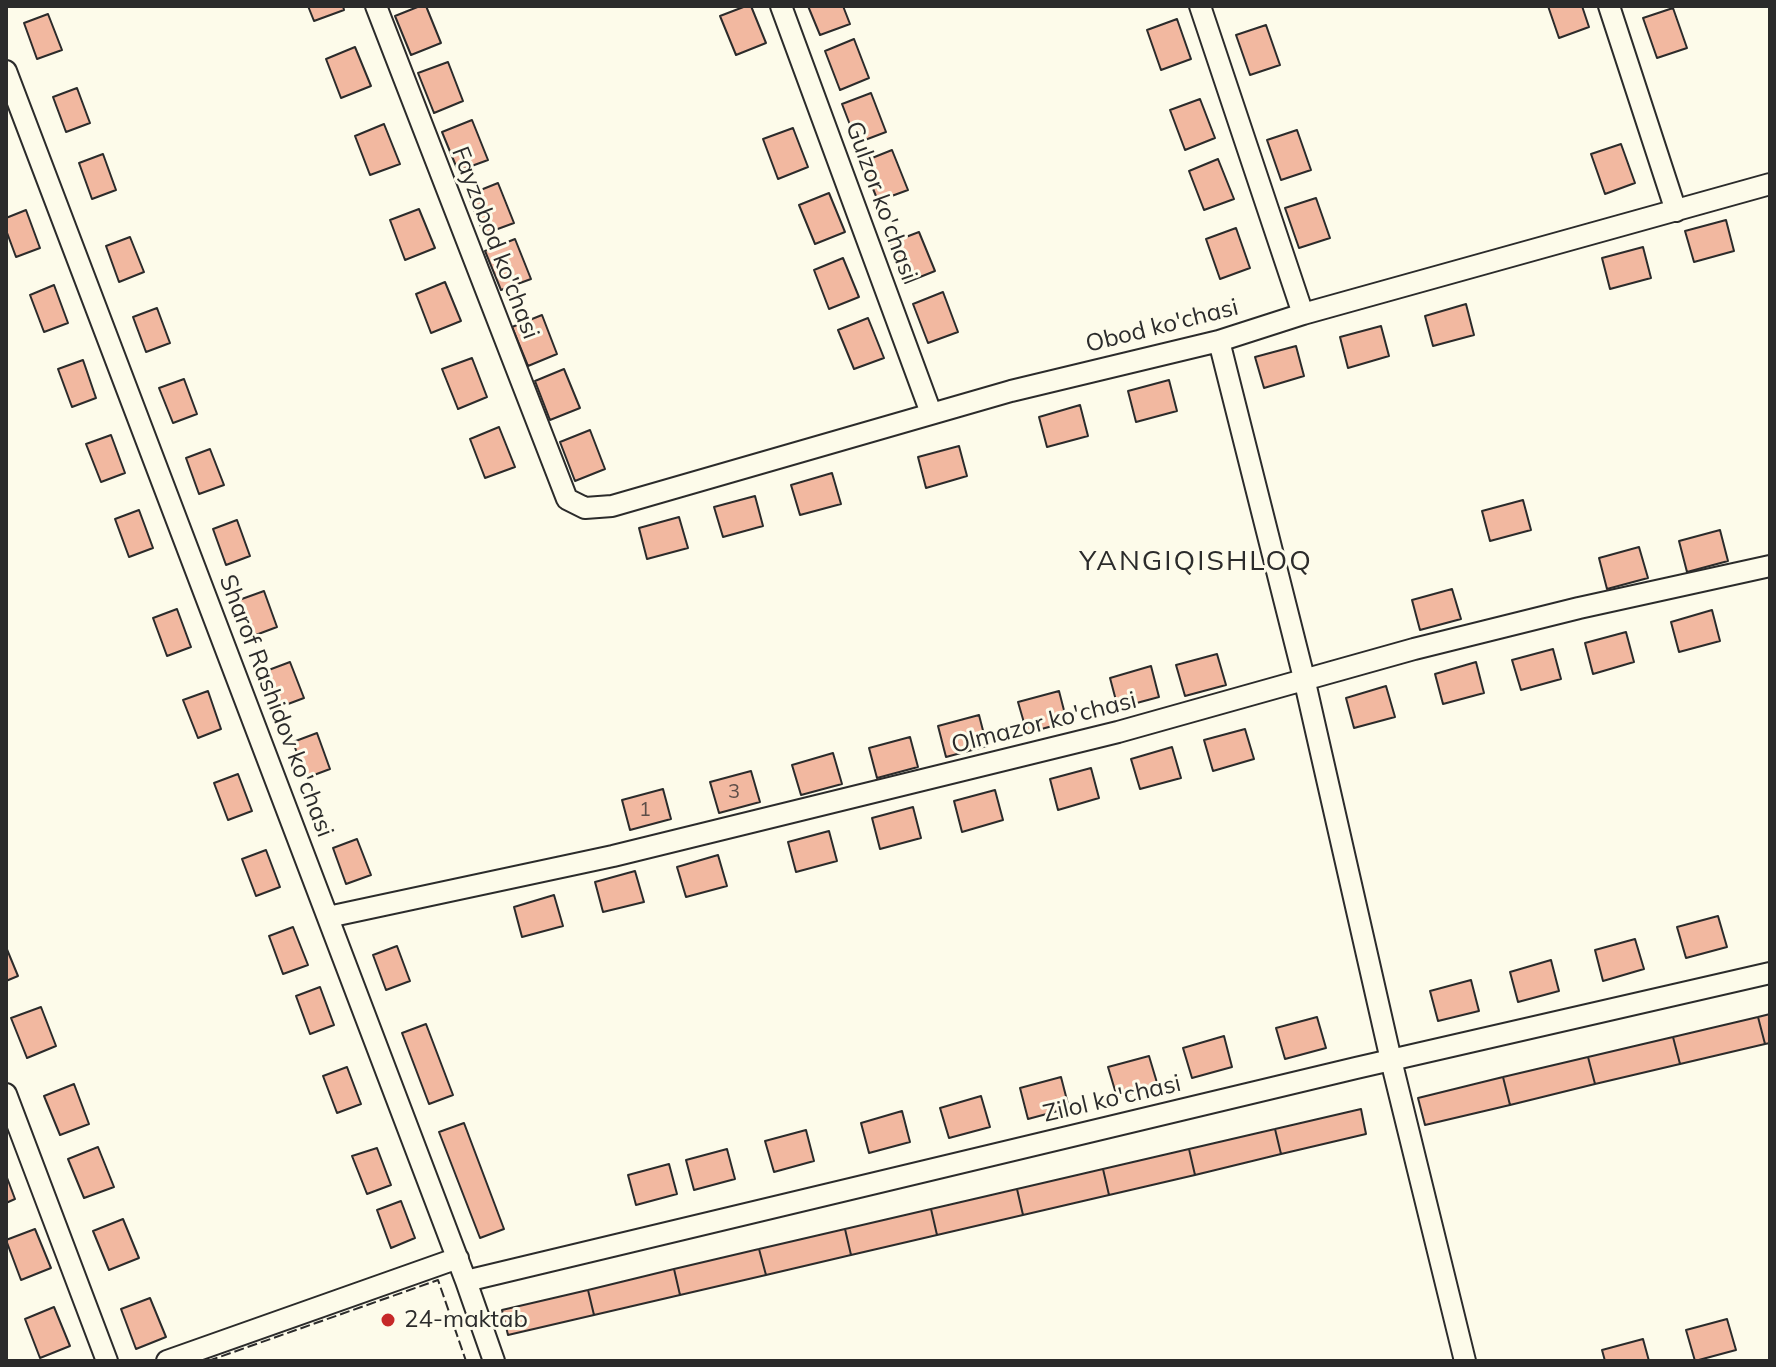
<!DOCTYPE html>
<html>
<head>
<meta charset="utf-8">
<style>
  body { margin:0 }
  #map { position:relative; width:1776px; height:1367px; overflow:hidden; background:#fdfbea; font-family:Mulish,sans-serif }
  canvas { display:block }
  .frame { position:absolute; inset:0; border:8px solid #2b2b2b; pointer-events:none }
</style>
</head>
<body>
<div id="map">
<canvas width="1776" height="1367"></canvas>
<div class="frame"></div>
</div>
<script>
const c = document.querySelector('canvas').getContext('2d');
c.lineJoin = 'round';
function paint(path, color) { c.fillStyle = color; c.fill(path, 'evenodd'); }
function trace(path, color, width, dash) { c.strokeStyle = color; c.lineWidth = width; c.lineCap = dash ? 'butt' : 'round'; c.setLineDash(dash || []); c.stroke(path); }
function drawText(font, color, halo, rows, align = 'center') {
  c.font = font + ' Mulish,sans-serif'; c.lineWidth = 6; c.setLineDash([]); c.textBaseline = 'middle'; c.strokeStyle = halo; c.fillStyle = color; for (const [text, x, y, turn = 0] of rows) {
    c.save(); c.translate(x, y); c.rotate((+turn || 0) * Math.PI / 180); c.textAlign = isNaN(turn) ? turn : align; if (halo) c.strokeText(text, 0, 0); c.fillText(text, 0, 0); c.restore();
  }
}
const building = new Path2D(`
  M308,6h35l1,4 -30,11z
  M420,6h6l15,37 -30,12 -16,-39z
  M746,6h5l15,37 -30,12 -16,-39z
  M808,6h35l7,18 -30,11z
  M1548,6h34l7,21 -30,11z
  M1673,8l14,40 -30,10 -14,-40z
  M48,14l14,36 -25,9 -13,-36z
  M1177,19l14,40 -30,11 -14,-40z
  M1266,25l14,40 -30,10 -14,-40z
  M854,39l15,39 -29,12 -15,-39z
  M355,47l16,39 -30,12 -15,-39z
  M448,62l15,39 -29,12 -16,-40z
  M77,88l13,35 -24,9 -13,-35z
  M871,93l15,39 -29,11 -15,-39z
  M1200,99l15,39 -30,12 -15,-40z
  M472,120l16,40 -30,11 -16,-39z
  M384,124l16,40 -30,11 -15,-39z
  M793,128l15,39 -30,12 -15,-40z
  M1297,130l14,40 -30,10 -14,-40z
  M1621,144l14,39 -30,11 -14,-40z
  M892,150l16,40 -30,11 -16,-39z
  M103,154l13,36 -24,9 -13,-36z
  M1218,159l16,40 -30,11 -15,-39z
  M498,183l16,40 -30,11 -16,-39z
  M829,193l16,39 -30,12 -16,-39z
  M1316,198l14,40 -31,10 -14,-40z
  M419,209l16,39 -30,12 -15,-40z
  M26,210l14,38 -24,9 -10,-27v-12z
  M1726,220l8,31 -40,11 -9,-31z
  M1236,228l14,40 -30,11 -14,-40z
  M919,232l16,39 -30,12 -15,-40z
  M130,237l14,35 -25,10 -13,-36z
  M515,239l16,40 -30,11 -16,-39z
  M1643,247l8,31 -41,11 -8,-31z
  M843,258l16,39 -30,12 -15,-39z
  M445,282l16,39 -30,12 -15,-39z
  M54,285l14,38 -24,9 -14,-37z
  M943,292l15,40 -30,11 -15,-39z
  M1466,304l8,31 -41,11 -8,-30z
  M157,308l13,35 -24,9 -13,-35z
  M542,315l15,39 -29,12 -16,-39z
  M868,318l16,40 -30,11 -16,-39z
  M1381,326l8,30 -41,12 -8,-31z
  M1296,346l8,30 -40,12 -9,-31z
  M472,358l15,39 -29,12 -16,-40z
  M83,360l13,38 -24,9 -14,-38z
  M564,369l16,39 -30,12 -15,-39z
  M184,379l13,35 -24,9 -14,-35z
  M1169,380l8,31 -41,11 -8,-31z
  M1080,405l8,31 -41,11 -8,-30z
  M499,427l16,40 -30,11 -15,-39z
  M590,430l15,39 -30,12 -15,-39z
  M111,435l14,38 -24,9 -15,-38z
  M959,446l8,30 -41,12 -8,-31z
  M210,449l14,36 -25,9 -13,-36z
  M832,473l9,31 -41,11 -9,-30z
  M755,496l8,30 -40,11 -9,-30z
  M1523,500l8,30 -41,11 -8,-30z
  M139,510l14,38 -24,9 -14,-38z
  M679,517l9,31 -41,11 -8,-31z
  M237,520l13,36 -24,9 -13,-36z
  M1720,530l8,31 -41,11 -8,-31z
  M1639,547l9,31 -41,11 -8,-31z
  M1452,589l9,30 -41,11 -8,-30z
  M264,591l13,36 -24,9 -14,-36z
  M177,609l14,38 -24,9 -14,-38z
  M1712,610l8,31 -41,11 -8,-30z
  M1626,632l8,30 -41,12 -8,-31z
  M1553,649l8,30 -40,11 -9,-30z
  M1217,654l9,31 -41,11 -9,-31z
  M290,662l14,36 -24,9 -14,-36z
  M1476,662l8,31 -41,11 -8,-30z
  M1151,666l8,31 -41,11 -8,-30z
  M1386,686l9,31 -41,11 -8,-30z
  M208,691l13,38 -23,9 -15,-38z
  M1059,691l8,31 -40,11 -9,-31z
  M979,715l8,31 -41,11 -8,-31z
  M1245,729l9,30 -41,12 -9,-31z
  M317,733l13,36 -24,9 -13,-36z
  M910,737l8,30 -41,11 -8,-30z
  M1172,747l9,31 -41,11 -9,-30z
  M833,753l9,31 -41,11 -9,-30z
  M1091,768l8,30 -41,12 -8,-31z
  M751,771l9,31 -41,11 -9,-31z
  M238,774l14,37 -24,9 -14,-37z
  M663,789l8,30 -41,11 -8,-30z
  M995,790l8,30 -41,12 -8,-31z
  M913,807l8,31 -41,11 -8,-31z
  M829,831l8,30 -41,11 -8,-30z
  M357,839l14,36 -25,9 -13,-36z
  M266,850l14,37 -24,9 -14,-37z
  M718,855l9,31 -41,11 -9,-30z
  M635,871l9,31 -41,10 -8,-30z
  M554,895l9,31 -41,11 -8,-30z
  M1718,916l9,31 -41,11 -9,-31z
  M293,927l15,38 -25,9 -14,-38z
  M1635,939l9,30 -41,12 -8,-31z
  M397,946l13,35 -24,9 -13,-35z
  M6,947l12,29 -12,5z
  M1551,960l8,31 -41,11 -8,-30z
  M1471,980l8,31 -41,10 -8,-30z
  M320,987l14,38 -24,9 -14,-38z
  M41,1007l15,39 -29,12 -16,-40z
  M1770,1014v29l-5,1 -7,-27z
  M1317,1017l9,31 -41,11 -9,-31z
  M1758,1017l7,27 -85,20 -7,-27z
  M426,1024l27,71 -24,9 -27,-71z
  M1224,1036l8,31 -40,11 -9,-30z
  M1673,1037l7,27 -85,20 -7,-27z
  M1149,1056l9,30 -41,11 -9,-30z
  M1588,1057l7,27 -85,21 -7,-28z
  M347,1067l14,37 -24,9 -14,-37z
  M1061,1077l8,31 -41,11 -8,-31z
  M1503,1077l7,28 -85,20 -7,-27z
  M74,1084l15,40 -29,11 -16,-39z
  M981,1096l9,31 -41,11 -9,-30z
  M1361,1109l5,25 -85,20 -6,-25z
  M902,1111l8,31 -41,11 -8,-30z
  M464,1123l40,106 -24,9 -41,-106z
  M1275,1129l6,25 -86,21 -6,-26z
  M806,1130l8,31 -40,11 -9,-31z
  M98,1147l16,40 -30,11 -16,-39z
  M377,1148l14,37 -24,9 -15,-38z
  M727,1149l8,30 -41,11 -8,-30z
  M1189,1149l6,26 -86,20 -6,-26z
  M669,1164l8,30 -41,11 -8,-30z
  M1103,1169l6,26 -86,20 -6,-26z
  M6,1175l9,24 -9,4z
  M1017,1189l6,26 -86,20 -6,-26z
  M401,1201l14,37 -24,10 -14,-38z
  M931,1209l6,26 -86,20 -6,-26z
  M123,1219l16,39 -30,12 -16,-39z
  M35,1229l16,39 -30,12 -15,-40z
  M845,1229l6,26 -85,20 -7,-26z
  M759,1249l7,26 -86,20 -6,-26z
  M674,1269l6,26 -86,20 -6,-25z
  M588,1290l6,25 -86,20 -6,-25z
  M150,1298l16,39 -30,12 -15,-40z
  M54,1307l16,39 -30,12 -15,-39z
  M1727,1319l9,31 -41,11 -9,-31z
  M1643,1339l6,22h-44l-3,-11z`);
paint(building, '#f2b8a0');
trace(building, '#2b2b2b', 2);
const minor = new Path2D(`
  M376,6l191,493 18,9 27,-2 399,-115 208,-50 84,-27 467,-130
  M781,6l150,407
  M1200,6l103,308
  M1609,6l67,205
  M6,71l460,1210 28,80
  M1219,341l85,337 87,382 74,301
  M328,917l285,-61 505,-124 296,-83 165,-41 191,-42
  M6,1094l101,267
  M466,1281l890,-213 414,-95
  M167,1361l291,-103`);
trace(minor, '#2b2b2b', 24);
trace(minor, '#fdfbea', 20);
trace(new Path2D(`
  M208,1361l230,-81 28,81`), '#2b2b2b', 2, [10, 4]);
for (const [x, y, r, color] of [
  [388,1320,8,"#c62828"]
]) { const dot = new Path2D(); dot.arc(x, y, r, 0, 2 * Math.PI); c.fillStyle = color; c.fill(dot); trace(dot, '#fdfbea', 3); }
drawText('20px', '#5d4e48', null, [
  ["3",734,792],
  ["1",645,810]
]);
drawText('24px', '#2b2b2b', '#fdfbea', [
  ["Gulzor ko'chasi",881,201,70],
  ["Fayzobod ko'chasi",495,243,69],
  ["Obod ko'chasi",1162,326,-14],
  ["Sharof Rashidov ko'chasi",276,706,69],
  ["Olmazor ko'chasi",1044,723,-14],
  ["Zilol ko'chasi",1112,1099,-13]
]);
drawText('24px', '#2b2b2b', '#fdfbea', [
  ["24-maktab",404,1320]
], 'left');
c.letterSpacing = '2px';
drawText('28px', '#2b2b2b', '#fdfbea', [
  ["YANGIQISHLOQ",1196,562]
]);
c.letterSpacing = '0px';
</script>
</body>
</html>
